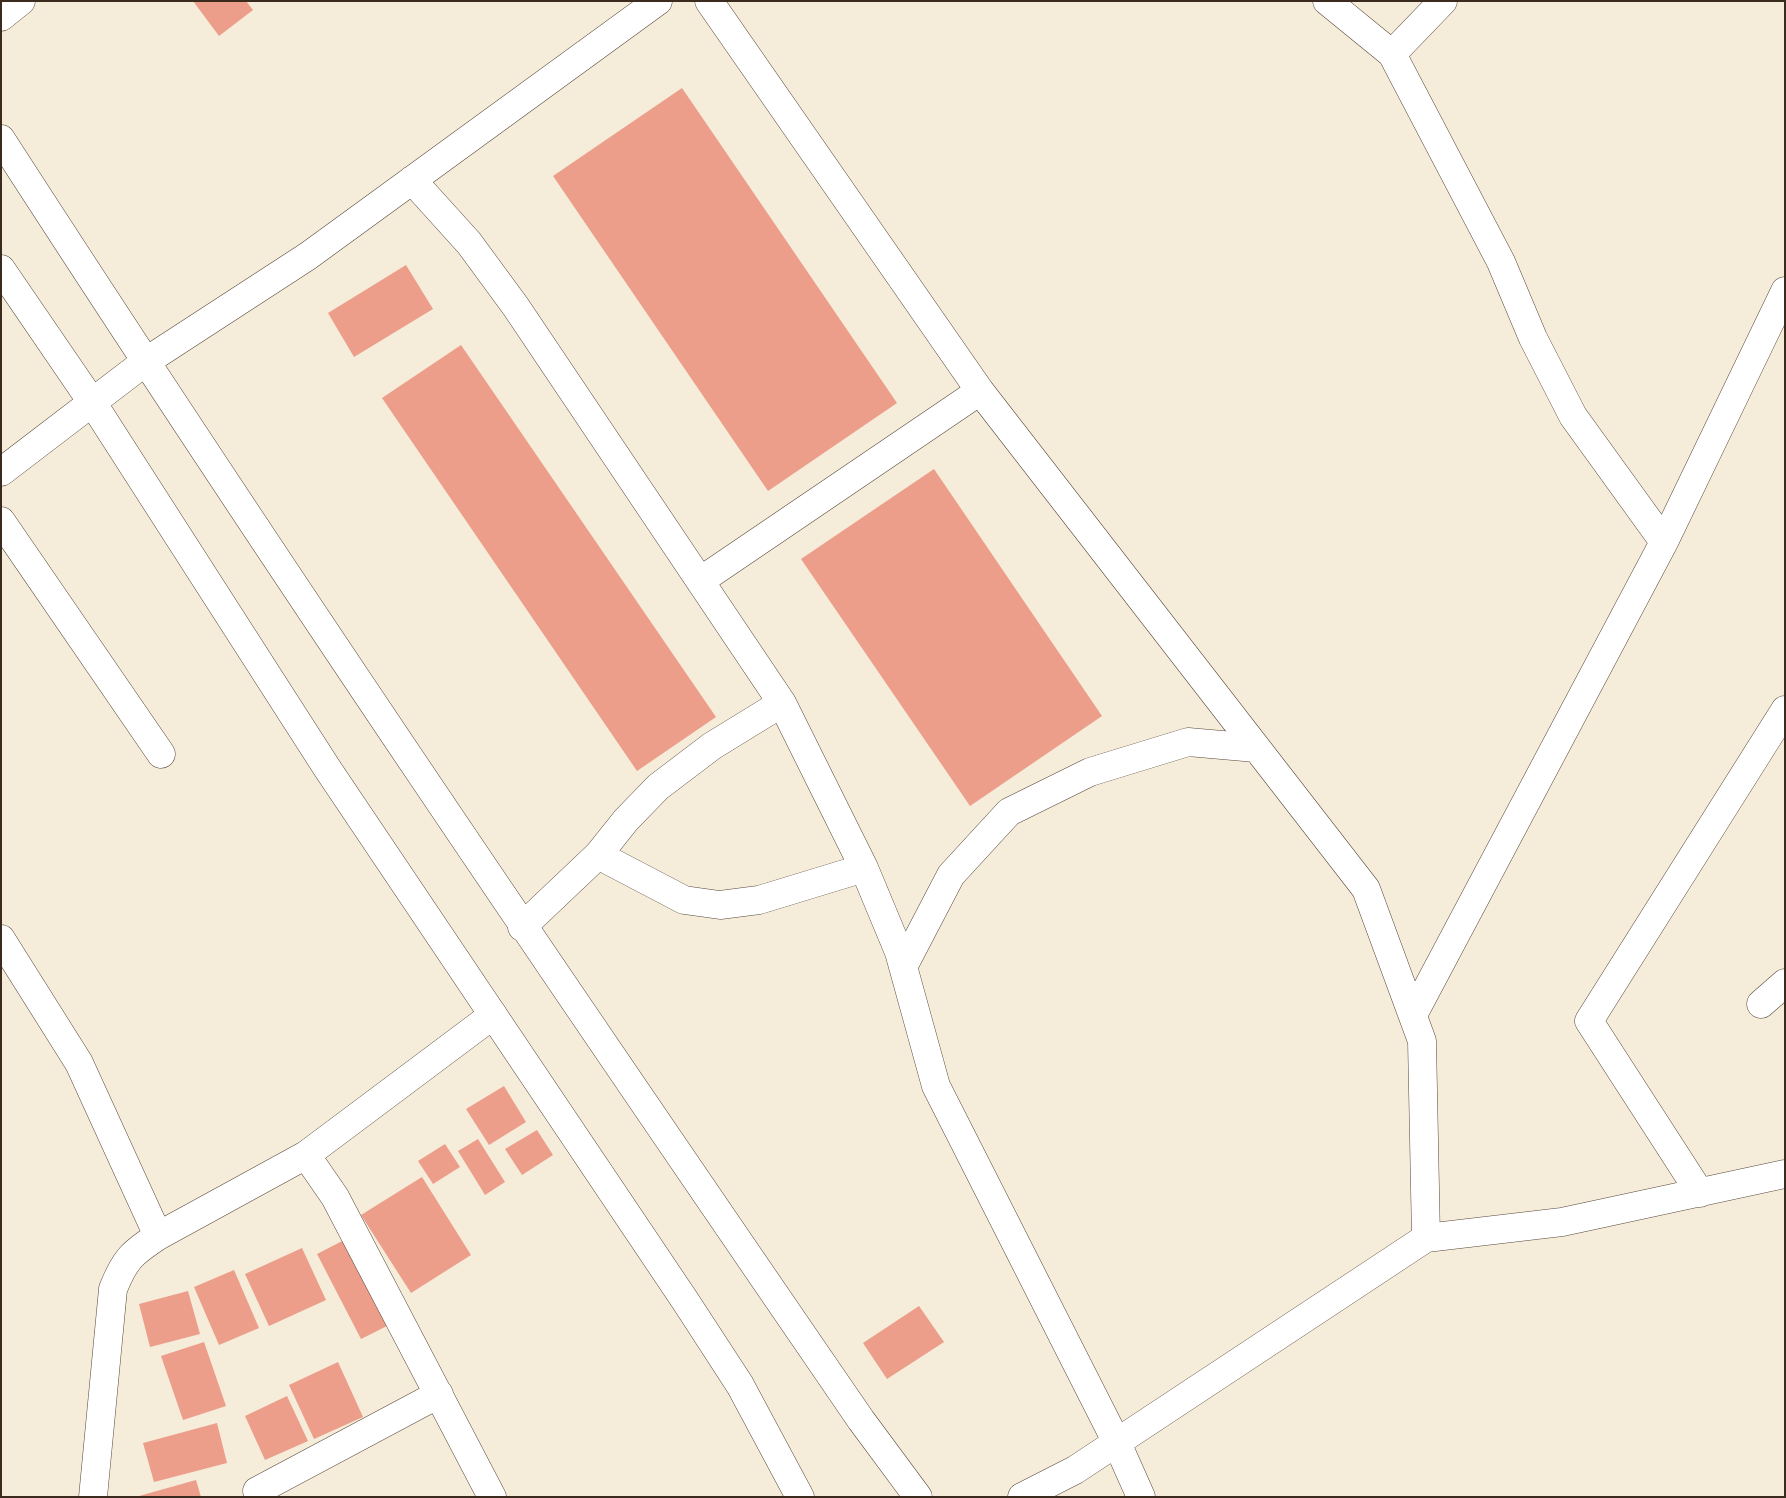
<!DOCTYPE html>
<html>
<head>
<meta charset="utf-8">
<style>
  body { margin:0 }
  #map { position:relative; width:1786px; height:1498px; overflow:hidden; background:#f5ecd9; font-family:"Libre Bodoni",serif }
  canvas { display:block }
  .frame { position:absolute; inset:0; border:2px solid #3b2a1e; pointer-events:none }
</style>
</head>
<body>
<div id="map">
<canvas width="1786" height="1498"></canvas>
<div class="frame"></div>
</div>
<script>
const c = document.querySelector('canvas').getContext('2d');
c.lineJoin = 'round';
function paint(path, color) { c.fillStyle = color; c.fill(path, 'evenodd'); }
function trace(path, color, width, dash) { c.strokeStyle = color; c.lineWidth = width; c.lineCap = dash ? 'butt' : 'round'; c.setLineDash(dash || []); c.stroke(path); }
paint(new Path2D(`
  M193,1h53l7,9 -34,26z
  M682,88l215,315 -129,88 -215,-315z
  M406,265l27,44 -79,48 -26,-44z
  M461,345l255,372 -79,54 -255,-373z
  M934,469l168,247 -132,90 -169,-247z
  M504,1086l22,36 -37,23 -23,-36z
  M537,1130l16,25 -31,20 -17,-26z
  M478,1139l27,43 -20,13 -27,-44z
  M445,1144l15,23 -27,17 -15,-23z
  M422,1177l49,78 -60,38 -50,-78z
  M350,1237l43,86 -32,16 -44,-85z
  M302,1248l24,52 -57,26 -24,-52z
  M234,1270l25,58 -40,17 -25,-58z
  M188,1291l12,43 -50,13 -11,-43z
  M919,1306l25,36 -57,37 -24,-36z
  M204,1342l22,64 -43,14 -22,-64z
  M338,1362l25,55 -49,22 -25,-54z
  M287,1396l21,45 -43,19 -20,-44z
  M217,1423l10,40 -73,19 -11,-39z
  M196,1480l5,17h-62v-1z`), '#ec9e8b');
const minor = new Path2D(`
  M1327,1l65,53 109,208 32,76 40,78 91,126
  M1,17l20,-16
  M1392,54l51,-53
  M412,180l57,63 47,64 266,396 82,165 35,84 37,134 181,357 24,54
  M980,391l386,498 56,152 4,197
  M1,472l144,-110 163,-106 350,-255
  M1,521l160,233
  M700,581l280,-190 -271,-390
  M598,855l86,45 36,5 39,-5 105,-32
  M522,927l76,-72 28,-35 32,-33 54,-41 70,-43
  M1,939l78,124 79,173
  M903,967l48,-92 58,-63 81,-40 98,-30 68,6
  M1761,1004l24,-21
  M1413,1015l251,-473 121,-251
  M306,1155l29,42 157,300
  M1700,1193l-111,-172 196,-311
  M257,1491l182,-97
  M93,1497l20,-208c12,-30 19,-36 45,-53l148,-81 187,-140
  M1022,1497l53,-27 351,-232 136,-16 223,-48`);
const major = new Path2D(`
  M1,139c279,432 569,857 860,1281l57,77
  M1,269l91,133 235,366 359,534 54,83 60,112`);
trace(minor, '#57473a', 29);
trace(major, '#57473a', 29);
trace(minor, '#fff', 28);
trace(major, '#fff', 28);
</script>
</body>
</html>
